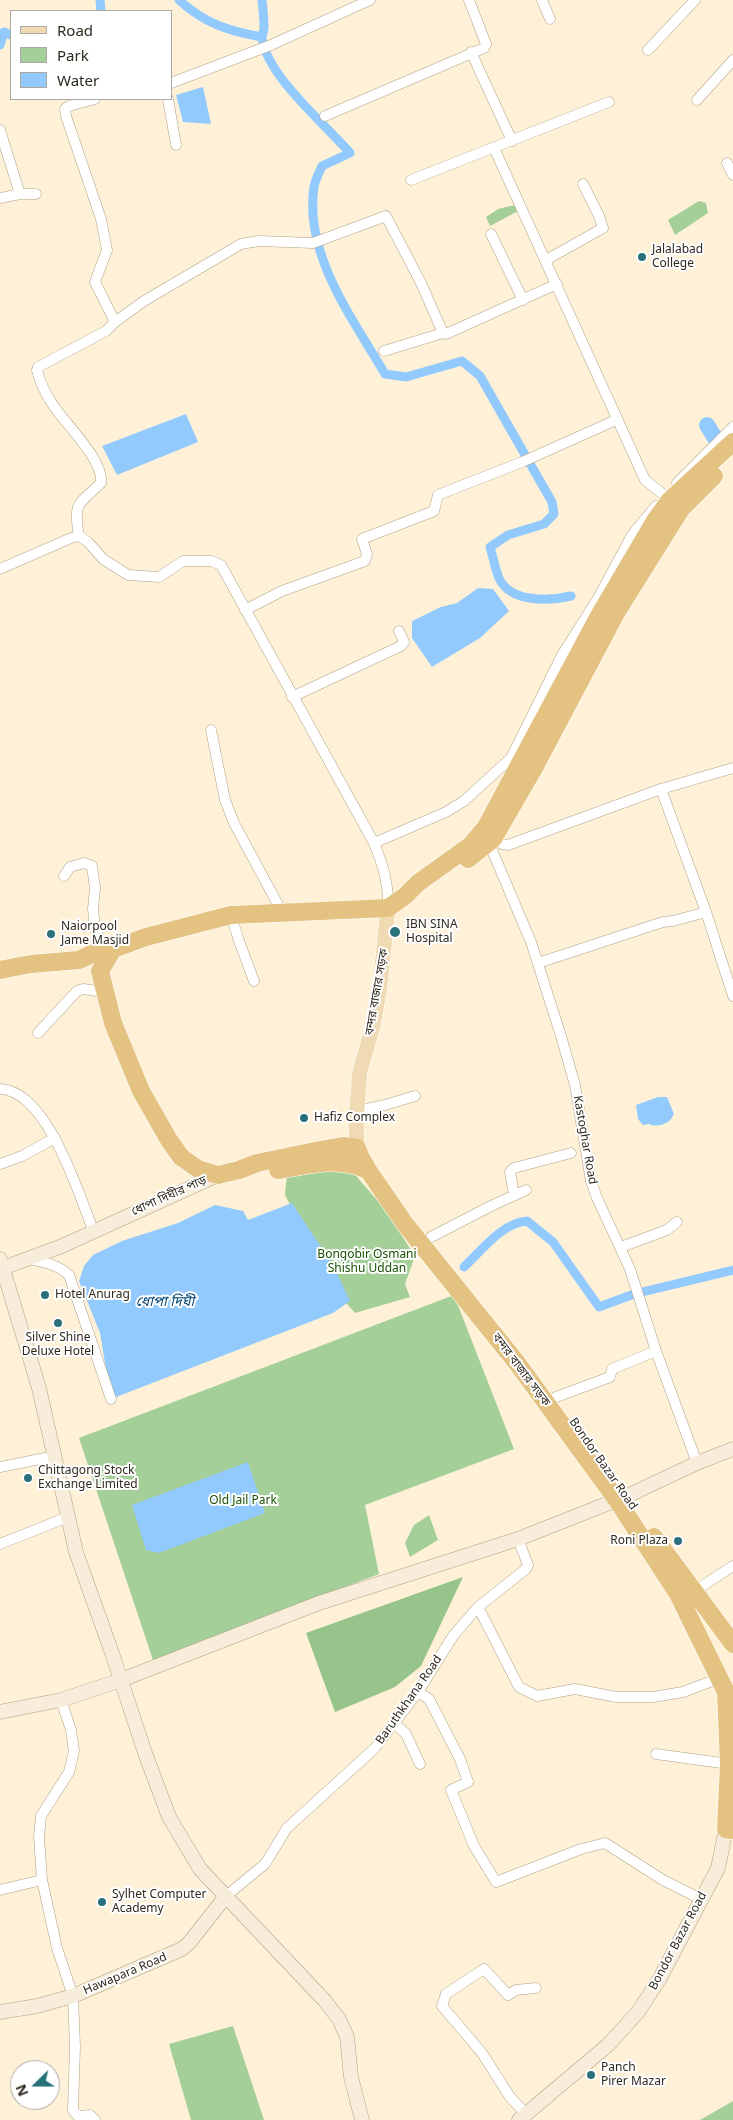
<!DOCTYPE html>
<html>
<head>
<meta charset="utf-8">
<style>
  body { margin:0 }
  #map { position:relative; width:733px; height:2120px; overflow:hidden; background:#fef1d8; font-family:"Noto Sans",sans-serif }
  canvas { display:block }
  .legend { position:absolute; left:10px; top:10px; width:162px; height:90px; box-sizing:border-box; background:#fff; border:1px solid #aca9a5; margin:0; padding:6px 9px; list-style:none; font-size:15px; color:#2f291e }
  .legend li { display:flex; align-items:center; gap:10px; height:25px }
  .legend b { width:25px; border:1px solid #aca9a5 }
  .north { position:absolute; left:10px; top:2060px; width:50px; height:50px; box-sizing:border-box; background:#fff; border:1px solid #aca9a5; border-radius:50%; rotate:248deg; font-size:14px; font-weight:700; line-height:20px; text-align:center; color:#2f291e }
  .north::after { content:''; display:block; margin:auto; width:18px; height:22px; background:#28717b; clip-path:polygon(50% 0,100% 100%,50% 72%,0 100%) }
</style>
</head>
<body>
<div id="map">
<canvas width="733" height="2120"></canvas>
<ul class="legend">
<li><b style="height:6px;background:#efdab4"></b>Road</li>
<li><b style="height:14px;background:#a4cf99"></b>Park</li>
<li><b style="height:14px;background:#93cafd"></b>Water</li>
</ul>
<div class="north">N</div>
</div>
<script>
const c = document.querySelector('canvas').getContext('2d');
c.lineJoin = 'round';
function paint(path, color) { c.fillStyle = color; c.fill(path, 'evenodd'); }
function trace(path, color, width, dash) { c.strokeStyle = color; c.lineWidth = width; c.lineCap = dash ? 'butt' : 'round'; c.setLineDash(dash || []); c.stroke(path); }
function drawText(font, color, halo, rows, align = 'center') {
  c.font = font + ' "Noto Sans","Noto Sans Bengali",sans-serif'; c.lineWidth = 4; c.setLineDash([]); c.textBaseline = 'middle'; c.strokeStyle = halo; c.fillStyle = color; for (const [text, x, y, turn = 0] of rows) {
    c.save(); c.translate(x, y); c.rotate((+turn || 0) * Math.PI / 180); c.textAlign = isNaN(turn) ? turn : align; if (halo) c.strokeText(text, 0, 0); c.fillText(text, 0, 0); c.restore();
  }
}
paint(new Path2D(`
  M699,201l7,2 2,10 -33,22 -7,-15z
  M515,205l3,6 -28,15 -4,-9 12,-8z
  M350,1169l34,39 31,48 -10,28 5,13 -55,16 -23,-26 -47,-92 2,-21z
  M454,1295l60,154 -149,56 14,69 -226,86 -74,-222z
  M429,1515l9,25 -28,17 -5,-14 9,-18z
  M233,2026l31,94h-73l-22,-76z
  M733,2101v19h-33z`), '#a4cf99');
paint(new Path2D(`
  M463,1577l-42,89 -26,21 -60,25 -29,-79z`), '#97c48b');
paint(new Path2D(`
  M203,87l8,37 -28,-2 -7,-27z
  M186,414l12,28 -81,33 -15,-29z
  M478,588l15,1 16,22 -29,27 -48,29 -20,-29v-17l29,-14 16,-4z
  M658,1097h9l7,17c-4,10 -16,14 -25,10l-6,1 -5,-6 -2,-14z
  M292,1203l42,64 16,34 -17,12 -222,86 -11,-66 -21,-52 5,-15 9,-11 29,-14 56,-18 37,-18 28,6 5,9z
  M248,1462l17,51 -106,40 -13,-3 -14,-45z`), '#93cafd');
trace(new Path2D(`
  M100,0l1,11
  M179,0c25,23 49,31 83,37
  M262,0c1,9 2,18 2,27 0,4 -2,8 -2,11 5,38 63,86 88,115l-28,13c-3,7 -7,14 -8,21 -10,68 39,132 71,187l21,3 56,-16 18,15 72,126 2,12 -10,10 -36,11 -18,12c3,10 5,21 9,31 11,25 50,23 72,18
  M0,45l4,-13 7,3
  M464,1267c18,-17 38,-44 63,-46l26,21 46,65 35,-13 99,-24`), '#93cafd', 9);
trace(new Path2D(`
  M707,425l8,13`), '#93cafd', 16);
const street = new Path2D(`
  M542,0l8,19
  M648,50l47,-50
  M471,52l41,89
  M171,83l100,-38 99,-45
  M168,99l8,46
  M697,100l36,-40
  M325,116l159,-68 2,-4 -17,-44
  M0,130l20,64
  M494,148l151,332 29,23
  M727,163l6,12
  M411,180l198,-78
  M0,198l20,-4h16
  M491,234l32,66
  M546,260l57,-32 -4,-12 -16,-32
  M115,322l29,-21 97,-57 17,-3 55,2 73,-27 35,67 22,50
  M384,351l59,-18 3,1 111,-50
  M677,483l56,-56
  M79,536c-6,-34 -1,-31 22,-53 3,-23 -35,-58 -48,-78 -7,-10 -13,-23 -16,-35l1,-3 68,-36 9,-9 -20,-40 12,-32 -6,-31 -35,-103 -1,-7 4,-3 26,-7
  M0,569l71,-31 8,-2 9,6 15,17 25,16 31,2 24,-16h28l10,4 153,278c9,22 15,41 14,65
  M245,610l37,-19 83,-30 2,-7 -5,-15 72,-28 4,-16 84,-33 94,-42
  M292,697l109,-51 3,-4 -5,-11
  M211,730l14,70 9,23 48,89
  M661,789l45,123 27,84
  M493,839l9,5 6,1 153,-56 72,-21
  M374,843l72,-31 18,-11 47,-43 51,-103 35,-55 35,-65 24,-29
  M489,843l42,99 30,94 14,49 16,96 6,17 33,71 26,82 41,112
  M64,876l6,-9 14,-4 8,3 3,22 -2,21 2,19 10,23
  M231,915l8,26 15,40
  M538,963l125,-41 10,-1 33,-9
  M38,1033l39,-42 6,-2 21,3
  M0,1089c47,1 79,105 93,141
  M357,1111l28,-6 30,-9
  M0,1164l22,-8 33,-18
  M514,1195l-4,-23 4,-4 57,-15
  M431,1237l60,-31 35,-16
  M621,1247l46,-17 10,-8
  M30,1259c15,3 28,6 39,16l42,124
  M556,1397l54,-20 2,-8 44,-18
  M0,1467l55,-11
  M0,1544l68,-27
  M693,1592l40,-26
  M478,1607l41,80 18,9 38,-7 41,8h37l30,-5 37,-14
  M418,1692l11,7 31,60 8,23 -17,8 23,56 22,36 85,-33 24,-6 58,37 38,19
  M61,1700l10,30 3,21 -5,21 -28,44 -2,21 3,43 15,68 16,48 2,51 -2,63 5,6 12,-1 5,5
  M394,1723l12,11 14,30
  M656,1754l73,10
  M0,1890l42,-10
  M226,1896l39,-32 22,-36 87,-79 44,-57 35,-56 25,-29 48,-38 2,-4 -10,-26
  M526,2114l-16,-17 -28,-44 -40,-47 4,-12 38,-25 24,26 8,-5 20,-2`);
const secondary = new Path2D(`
  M0,1259l39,129 37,164 36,101 33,100 24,64 31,52 125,132 14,18 8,18 4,40 11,43
  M3,1268l59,-22 156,-71
  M0,1712l61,-12 60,-20 198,-77 199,-64 109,-43 70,-33 36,-14
  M0,2012l37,-6 36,-10 109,-47 7,-6 37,-47
  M519,2120l89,-75 30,-33 22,-34 58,-110 8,-39`);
const primary = new Path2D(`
  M351,1156l6,-8 -1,-28 4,-49 13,-45 7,-40 8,-78`);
const highway = new Path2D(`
  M468,859l25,-20 41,-71 82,-155 65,-104 33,-33
  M113,949l-13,22 13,52 28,68 28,49 12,17 17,12 20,6 21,-5 18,-7 63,-13 23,-4 14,2
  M0,970l31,-6 48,-4 17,-8 17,-3 33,-12 85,-22 157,-7 17,-12 13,-13 53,-38 15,-18 114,-213 56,-95 14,-19 63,-58
  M357,1148l3,8 8,14 37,54 112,139 100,137 61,94 48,98 3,72 -3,65 7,1
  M278,1170c31,-5 59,-14 90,0
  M654,1537l79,107`);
trace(street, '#b0a084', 11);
trace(secondary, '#b0a084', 15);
trace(primary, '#fff', 16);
trace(highway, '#fff', 19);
trace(street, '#fff', 10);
trace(secondary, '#f7edda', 14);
trace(primary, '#efdab4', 15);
trace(highway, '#e4c282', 18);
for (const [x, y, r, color] of [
  [642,257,5,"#28717b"],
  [395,932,6,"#28717b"],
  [51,934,5,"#28717b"],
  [304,1118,5,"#28717b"],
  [45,1295,5,"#28717b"],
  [58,1323,5,"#28717b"],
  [28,1478,5,"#28717b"],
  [678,1541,5,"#28717b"],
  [102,1902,5,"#28717b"],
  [591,2075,5,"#28717b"]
]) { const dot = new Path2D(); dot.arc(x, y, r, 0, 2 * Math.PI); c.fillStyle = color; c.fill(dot); trace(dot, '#fff', 2); }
drawText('12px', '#2f291e', '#fff', [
  ["Jalalabad",652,250],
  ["College",652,264],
  ["IBN SINA",406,925],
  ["Hospital",406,939],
  ["Naiorpool",61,927],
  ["Jame Masjid",61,941],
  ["Hafiz Complex",314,1118],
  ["Hotel Anurag",55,1295],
  ["Silver Shine",58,1338,"center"],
  ["Deluxe Hotel",58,1352,"center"],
  ["Chittagong Stock",38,1471],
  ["Exchange Limited",38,1485],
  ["Roni Plaza",668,1541,"right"],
  ["Sylhet Computer",112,1895],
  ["Academy",112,1909],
  ["Panch",601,2068],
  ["Pirer Mazar",601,2082]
], 'left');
drawText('12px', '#2f291e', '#fff', [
  ["বন্দর বাজার সড়ক",377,992,-80],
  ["Kastoghar Road",585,1140,80],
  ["ধোপা দিঘীর পাড়",169,1196,-24],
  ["বন্দর বাজার সড়ক",521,1370,53],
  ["Bondor Bazar Road",603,1464,55],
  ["Baruthkhana Road",409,1700,-55],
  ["Bondor Bazar Road",678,1941,-62],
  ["Hawapara Road",125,1974,-23]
]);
drawText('12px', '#175100', '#fff', [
  ["Bongobir Osmani",367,1255],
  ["Shishu Uddan",367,1269],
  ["Old Jail Park",243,1501]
]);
drawText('italic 14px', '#014472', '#fff', [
  ["ধোপা দিঘী",165,1302]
]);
</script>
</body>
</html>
